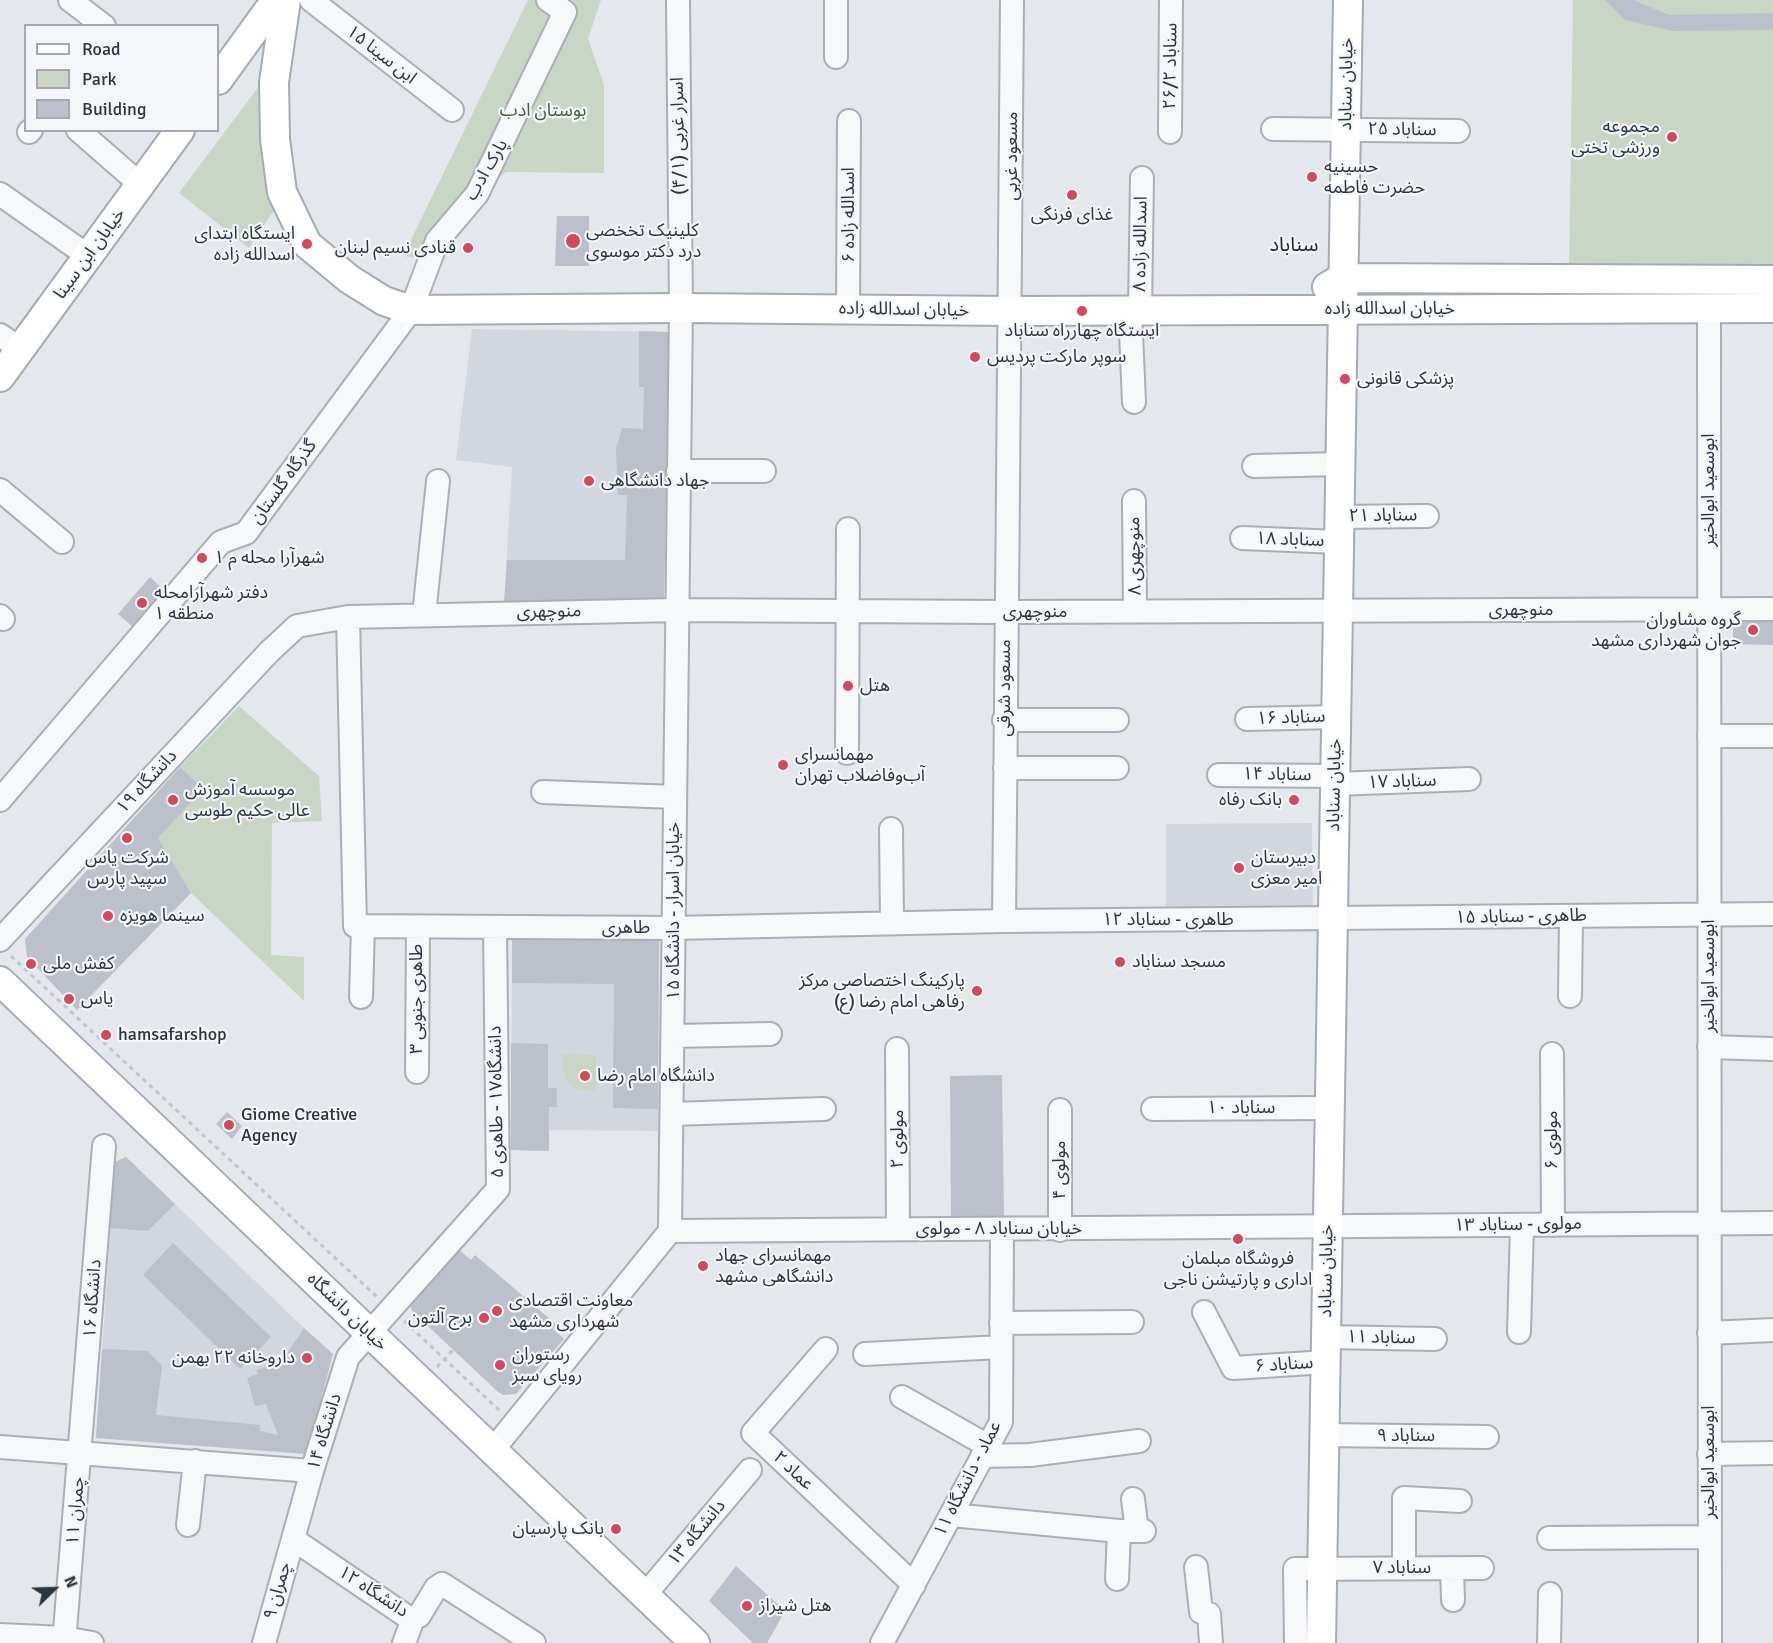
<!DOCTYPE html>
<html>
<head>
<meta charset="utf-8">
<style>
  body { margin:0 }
  #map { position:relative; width:1773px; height:1643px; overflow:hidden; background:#e4e7ec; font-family:Signika,sans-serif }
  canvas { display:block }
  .legend { position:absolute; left:24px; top:24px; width:195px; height:108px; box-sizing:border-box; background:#f4f6f9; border:2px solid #a4a8b1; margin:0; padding:8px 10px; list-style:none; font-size:18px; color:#2b3445 }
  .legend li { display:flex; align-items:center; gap:12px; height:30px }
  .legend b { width:30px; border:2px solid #a4a8b1 }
  .north { position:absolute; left:24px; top:1559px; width:60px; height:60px; -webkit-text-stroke:4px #f4f6f9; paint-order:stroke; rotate:67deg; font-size:16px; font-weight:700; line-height:24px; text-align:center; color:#2b3445 }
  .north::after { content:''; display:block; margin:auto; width:21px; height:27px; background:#2b3445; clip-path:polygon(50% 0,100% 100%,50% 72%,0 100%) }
</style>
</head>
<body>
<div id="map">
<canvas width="1773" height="1643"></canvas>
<ul class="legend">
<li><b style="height:8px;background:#fff"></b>Road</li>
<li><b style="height:16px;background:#c9d6c5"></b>Park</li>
<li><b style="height:16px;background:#bbc0ca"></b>Building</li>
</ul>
<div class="north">N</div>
</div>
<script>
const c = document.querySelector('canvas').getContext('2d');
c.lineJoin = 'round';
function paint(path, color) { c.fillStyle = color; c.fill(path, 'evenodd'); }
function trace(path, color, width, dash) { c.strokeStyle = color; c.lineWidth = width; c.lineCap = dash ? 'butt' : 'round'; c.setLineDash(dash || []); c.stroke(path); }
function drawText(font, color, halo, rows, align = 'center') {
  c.font = font + ' Signika,"Noto Sans Arabic",sans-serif'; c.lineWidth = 4.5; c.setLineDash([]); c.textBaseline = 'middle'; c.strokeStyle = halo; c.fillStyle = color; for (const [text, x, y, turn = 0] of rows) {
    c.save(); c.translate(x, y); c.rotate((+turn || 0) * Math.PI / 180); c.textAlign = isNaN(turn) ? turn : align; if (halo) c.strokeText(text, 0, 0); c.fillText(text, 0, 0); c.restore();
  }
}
paint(new Path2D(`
  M472,329l197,3 -5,269 -160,3 8,-137 -56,-7z
  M1312,823l1,90 -147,1v-90z
  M512,937l147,1 -1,193 -109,-1v21l-38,-1z
  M126,1157l178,171 -23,34 41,30 -15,62 -211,-16 19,-276z`), '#d2d6de');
paint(new Path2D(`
  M528,0h73l-13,39 16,46v88l-98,-1 -63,51 -6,37 -34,-4z
  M1573,0h200v276l-204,-1z
  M269,73l7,134 -27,41 -70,-55z
  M239,706l80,70 3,45 -50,2 -1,132 33,2v44l-113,-108 -33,-55 46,-49 -24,-22z
  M562,1054l34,1v35c-29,1 -33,-7 -34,-36z`), '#c9d6c5');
paint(new Path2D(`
  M1605,0h28l36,15 104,-2v17l-100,1 -48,-11z
  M557,216h32v50h-34z
  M639,331l30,1 -5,269 -160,3 3,-44h118l2,-65h-9l-2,-46 6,-21 21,1 1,-42h-5z
  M150,577l17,16 -32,36 -17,-15z
  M1733,616h40v29l-40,-1z
  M180,767l24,22 -46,49 33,55 -114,117 -50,-53 -2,-18z
  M512,937l147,1 -1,171 -45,-1 1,-124 -102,-1z
  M511,1043l37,1v44h9v19h-8v44l-38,-1z
  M1002,1075l2,142h-53l-1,-141z
  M227,1112l15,14 -10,13 -16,-15z
  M126,1157l49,47 -27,27 -38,-3 5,-66z
  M173,1243l98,94 -31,32 -97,-94z
  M453,1245l18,15 4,-5 82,70 -4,4 11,10 -48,55 -13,1 -6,-4 -85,-80 -2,-8z
  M304,1328l29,26 -26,100 -211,-16 6,-89 46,2 14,15 -6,49 104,10v6l18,4 -12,-31 -11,2 -8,-28 11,-4 -2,-4 25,-8z
  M736,1566l49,45 -18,32h-14l-44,-42z`), '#bbc0ca');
const minor = new Path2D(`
  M70,0l34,26
  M311,0l141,110
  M836,57v-57
  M1273,129l185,2
  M78,130l63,55
  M29,132l2,-2
  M1170,132l1,-132
  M0,194l88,62
  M848,309l1,-188
  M1709,309l1,1334
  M1130,310l4,92
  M1140,310l2,-132
  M0,335l20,14
  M1254,466l86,-2
  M678,471h86
  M0,490l62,52
  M1134,501l1,110
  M1339,517l88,-1
  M1242,538l97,4
  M424,615l14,-134
  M0,616l3,3
  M348,617l7,309 318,2 331,-7 769,-7
  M1247,719l89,-2
  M1004,720h113
  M1709,736h64
  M847,753l1,-224
  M1005,768h112
  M1219,775l116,1
  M1335,784l134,-5
  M543,792l132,5
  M0,800l221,-258 25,-9 165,-223 26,-69 40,-47 88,-182 -17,-12
  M891,829l1,94
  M1004,921c1,-307 8,-614 8,-921
  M0,940l269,-288 28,-26 51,-9 329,-7 328,2 768,-3
  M1570,996l1,-79
  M361,997l2,-71
  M673,1036l97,-2
  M1709,1047l64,2
  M897,1049l1,180
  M1552,1054l1,171
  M417,1072l1,-145
  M1153,1109l177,-1
  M672,1114l152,-5
  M1060,1230v-120
  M670,1231l1103,-8
  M1204,1312l29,56 93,-6
  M1001,1323l131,-1
  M1519,1332l3,-107
  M1709,1333l64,-3
  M1326,1337l109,2
  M826,1349l-73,84 161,152
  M865,1354l136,-7
  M902,1397l86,49
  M1324,1435l163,2
  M0,1447l312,24
  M492,1451l178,-220 11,-923 -3,-308
  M1709,1454l64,-1
  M982,1456l48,-1 109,-14
  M1133,1499l4,32
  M951,1515l168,16h25
  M188,1525l7,-64
  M1549,1538l159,-1
  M293,1539l116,79 10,-2 17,-28 6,-4 92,59
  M1196,1567l5,45 8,2 2,29
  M1404,1568v-70l56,3
  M1452,1568l1,32
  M1117,1579l2,-48
  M644,1596l106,-126
  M0,1635l64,3 28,5
  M64,1643l40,-497
  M264,1643l48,-172 36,-114 150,-168 -3,-261
  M404,1643l9,-24
  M882,1643l119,-221 1,-192
  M1296,1643l-1,-74 187,-1
  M1549,1643l1,-49`);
const major = new Path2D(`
  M286,0l-12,82 1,57 7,53 25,52 42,35 35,22 27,9 270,-2 331,3 761,-3
  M218,80l58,-80
  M1327,287l15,-9 431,2
  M0,377l180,-247
  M0,981l695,662
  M1321,1643l27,-1643`);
trace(minor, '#a9aeb7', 26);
trace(major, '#a3abb8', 32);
trace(new Path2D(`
  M11,956l366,341
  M404,1321l96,90
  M437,1367l16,-17`), '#c2c5cb', 3, [4.5, 4.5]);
trace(minor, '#f7f8fa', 22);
trace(major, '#fff', 28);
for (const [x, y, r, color] of [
  [1672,137,6,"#d1495b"],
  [1312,177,6,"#d1495b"],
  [1072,195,6,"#d1495b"],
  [573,241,8,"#d1495b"],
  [307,244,6,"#d1495b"],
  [468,248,6,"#d1495b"],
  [1082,311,6,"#d1495b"],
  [975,357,6,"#d1495b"],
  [1345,379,6,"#d1495b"],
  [589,481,6,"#d1495b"],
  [202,558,6,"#d1495b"],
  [142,603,6,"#d1495b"],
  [1753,630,6,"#d1495b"],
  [848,686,6,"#d1495b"],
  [783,765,6,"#d1495b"],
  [173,800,6,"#d1495b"],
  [1294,800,6,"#d1495b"],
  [127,838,6,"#d1495b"],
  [1239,868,6,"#d1495b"],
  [108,916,6,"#d1495b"],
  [1120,962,6,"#d1495b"],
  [31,964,6,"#d1495b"],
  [977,991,6,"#d1495b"],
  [69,999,6,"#d1495b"],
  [106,1035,6,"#d1495b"],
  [585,1076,6,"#d1495b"],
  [229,1125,6,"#d1495b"],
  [1238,1239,6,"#d1495b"],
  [703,1266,6,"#d1495b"],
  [497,1311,6,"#d1495b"],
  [484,1318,6,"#d1495b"],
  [307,1358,6,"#d1495b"],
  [500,1365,6,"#d1495b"],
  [616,1529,6,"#d1495b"],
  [747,1606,6,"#d1495b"]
]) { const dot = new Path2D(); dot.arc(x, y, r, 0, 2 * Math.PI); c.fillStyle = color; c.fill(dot); trace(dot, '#f4f6f9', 2); }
drawText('18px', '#2b3445', '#f4f6f9', [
  ["ابن سینا ۱۵",381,55,38],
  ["سناباد ۲۶/۲",1171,66,-89],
  ["خیابان سناباد",1347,84,-89],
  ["سناباد ۲۵",1402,130,1],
  ["اسرار غربی (۴/۱)",679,136,-91],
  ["مسعود غربی",1012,156,-90],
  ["پارک ادب",487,170,-60],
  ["اسدالله زاده ۶",849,215,-90],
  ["اسدالله زاده ۸",1141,244,-89],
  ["خیابان ابن سینا",90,254,-54],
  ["خیابان اسدالله زاده",1390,309],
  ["خیابان اسدالله زاده",904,310,1],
  ["گذرگاه گلستان",284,482,-54],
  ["ابوسعید ابوالخیر",1709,490,-90],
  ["سناباد ۲۱",1383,516,-1],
  ["سناباد ۱۸",1290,540,2],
  ["منوچهری ۸",1135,556,-91],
  ["منوچهری",1521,610],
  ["منوچهری",549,612,-1],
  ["منوچهری",1035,612],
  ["مسعود شرقی",1005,688,-90],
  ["سناباد ۱۶",1291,718,-2],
  ["سناباد ۱۴",1277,775,1],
  ["دانشگاه ۱۹",147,782,-47],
  ["سناباد ۱۷",1402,782,-2],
  ["خیابان سناباد",1335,785,-89],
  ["خیابان اسرار - دانشگاه ۱۵",674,911,-90],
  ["طاهری - سناباد ۱۵",1521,917,-1],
  ["طاهری - سناباد ۱۲",1168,920],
  ["طاهری",626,928],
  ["ابوسعید ابوالخیر",1709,976,-90],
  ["طاهری جنوبی ۳",417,999,-90],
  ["دانشگاه۱۷ - طاهری ۵",497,1102,-91],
  ["سناباد ۱۰",1241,1108],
  ["مولوی ۲",898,1139,-90],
  ["مولوی ۶",1552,1140,-90],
  ["مولوی ۴",1060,1170,-90],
  ["مولوی - سناباد ۱۳",1518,1225,-1],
  ["خیابان سناباد ۸ - مولوی",999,1229],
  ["خیابان سناباد",1327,1271,-89],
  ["دانشگاه ۱۶",93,1299,-86],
  ["خیابان دانشگاه",347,1312,44],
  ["سناباد ۱۱",1381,1338,1],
  ["سناباد ۶",1284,1365,-4],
  ["دانشگاه ۱۴",325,1432,-73],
  ["سناباد ۹",1406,1436],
  ["ابوسعید ابوالخیر",1709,1462,-90],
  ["عماد ۲",793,1471,43],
  ["عماد - دانشگاه ۱۱",968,1479,-63],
  ["چمران ۱۱",76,1511,-85],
  ["دانشگاه ۱۳",697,1533,-50],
  ["سناباد ۷",1402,1568],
  ["چمران ۹",278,1591,-74],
  ["دانشگاه ۱۲",373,1592,33]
]);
drawText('18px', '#3f6138', '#f4f6f9', [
  ["بوستان ادب",543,111]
]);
drawText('18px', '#2b3445', '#f4f6f9', [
  ["مجموعه",1660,127,"right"],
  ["ورزشی تختی",1660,148,"right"],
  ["حسینیه",1324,167],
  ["حضرت فاطمه",1324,188],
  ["غذای فرنگی",1072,215,"center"],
  ["کلینیک تخخصی",586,231],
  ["درد دکتر موسوی",586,252],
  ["ایستگاه ابتدای",295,234,"right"],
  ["اسدالله زاده",295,255,"right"],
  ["قنادی نسیم لبنان",456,248,"right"],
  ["ایستگاه چهارراه سناباد",1082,331,"center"],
  ["سوپر مارکت پردیس",987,357],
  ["پزشکی قانونی",1357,379],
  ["جهاد دانشگاهی",601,481],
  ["شهرآرا محله م ۱",214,558],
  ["دفتر شهرآرامحله",154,593],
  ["منطقه ۱",154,614],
  ["گروه مشاوران",1741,620,"right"],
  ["جوان شهرداری مشهد",1741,641,"right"],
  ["هتل",860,686],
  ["مهمانسرای",795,755],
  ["آب‌و‌فاضلاب تهران",795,776],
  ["موسسه آموزش",185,790],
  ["عالی حکیم طوسی",185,811],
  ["بانک رفاه",1282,800,"right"],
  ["شرکت یاس",127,858,"center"],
  ["سپید پارس",127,879,"center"],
  ["دبیرستان",1251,858],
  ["امیر معزی",1251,879],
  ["سینما هویزه",120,916],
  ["مسجد سناباد",1132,962],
  ["کفش ملی",43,964],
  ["پارکینگ اختصاصی مرکز",965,981,"right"],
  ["رفاهی امام رضا (ع)",965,1002,"right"],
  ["یاس",81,999],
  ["hamsafarshop",118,1035],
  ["دانشگاه امام رضا",597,1076],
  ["Giome Creative",241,1115],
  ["Agency",241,1136],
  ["مهمانسرای جهاد",715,1256],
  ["دانشگاهی مشهد",715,1277],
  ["فروشگاه مبلمان",1238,1259,"center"],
  ["اداری و پارتیشن ناجی",1238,1280,"center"],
  ["معاونت اقتصادی",509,1301],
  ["شهرداری مشهد",509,1322],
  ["برج آلتون",472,1318,"right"],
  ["رستوران",512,1355],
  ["رویای سبز",512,1376],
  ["داروخانه ۲۲ بهمن",295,1358,"right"],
  ["بانک پارسیان",604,1529,"right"],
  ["هتل شیراز",759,1606]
], 'left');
drawText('20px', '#1d2536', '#f4f6f9', [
  ["سناباد",1294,246]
]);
</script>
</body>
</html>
